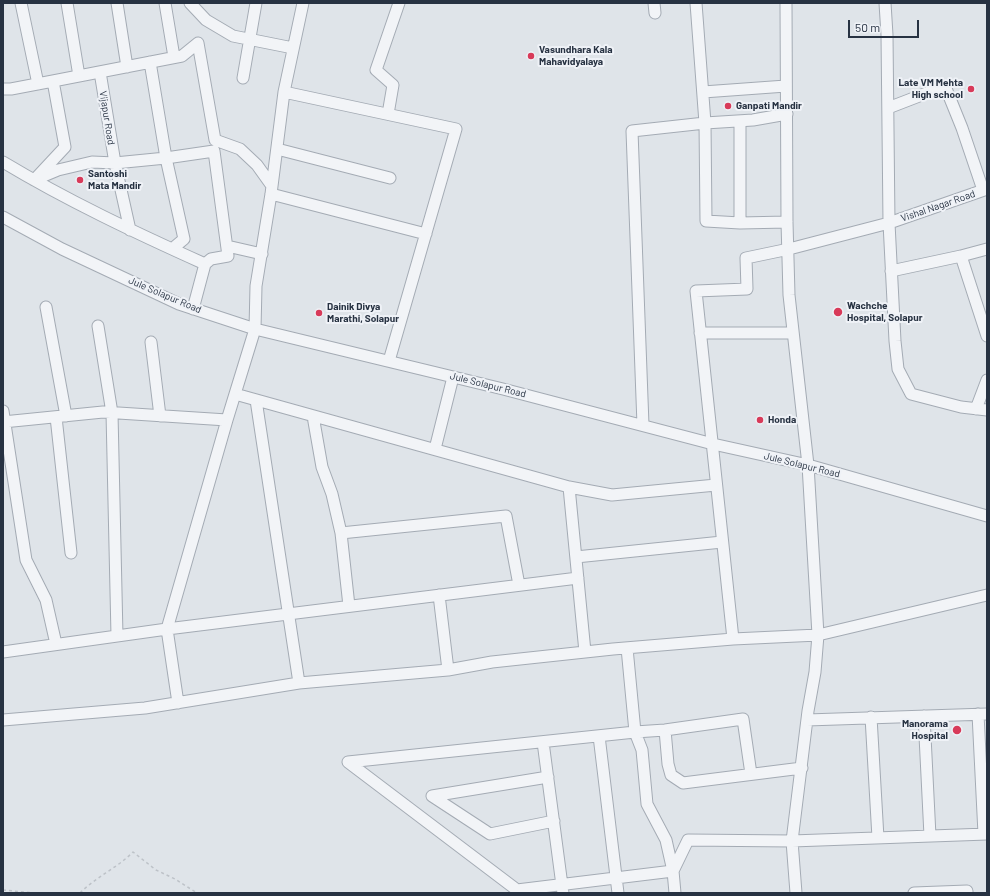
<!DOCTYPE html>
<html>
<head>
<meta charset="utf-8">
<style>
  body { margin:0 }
  #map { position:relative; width:990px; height:896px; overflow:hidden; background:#dfe4e9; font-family:Barlow,sans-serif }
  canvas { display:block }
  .frame { position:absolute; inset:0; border:4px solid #273242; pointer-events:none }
  .scale { position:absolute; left:848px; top:20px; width:71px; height:18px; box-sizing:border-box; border:2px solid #273242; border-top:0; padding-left:5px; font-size:12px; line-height:14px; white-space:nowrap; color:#273242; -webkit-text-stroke:3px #eff2f7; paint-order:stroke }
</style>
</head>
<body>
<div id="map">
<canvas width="990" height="896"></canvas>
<div class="frame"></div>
<div class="scale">50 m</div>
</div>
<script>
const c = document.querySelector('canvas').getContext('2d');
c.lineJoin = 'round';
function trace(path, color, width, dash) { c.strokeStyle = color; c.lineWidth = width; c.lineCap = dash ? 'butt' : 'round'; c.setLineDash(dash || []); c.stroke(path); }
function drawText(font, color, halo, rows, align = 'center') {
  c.font = font + ' Barlow,sans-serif'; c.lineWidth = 4; c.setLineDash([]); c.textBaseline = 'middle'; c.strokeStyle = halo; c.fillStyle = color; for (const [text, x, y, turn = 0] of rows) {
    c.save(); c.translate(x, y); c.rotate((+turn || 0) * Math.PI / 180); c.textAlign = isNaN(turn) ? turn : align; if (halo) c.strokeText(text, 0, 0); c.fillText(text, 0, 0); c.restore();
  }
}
const minor = new Path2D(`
  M21,3l17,81
  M67,3l12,73
  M117,3l10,64
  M165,3l9,54
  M190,3l16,17 27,16 60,12
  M654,3l1,10
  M696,3l9,120 1,98 34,2 47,-1
  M786,3l1,219 2,73 19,170 10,170 -3,37 -7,39 -16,130 4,52
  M885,3l2,32 2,188 6,118 3,28 13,25 50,13 26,3
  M150,62l16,96 18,81 -12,10
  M100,72l15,91 15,67
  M243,78l13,-75
  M3,89h8l42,-8 129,-25 16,-13 17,97 25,9 17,16 15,21
  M284,92l172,37 -67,232
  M703,92l83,-6
  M888,108l57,-22 17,42 21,62
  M388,114l5,-29 -17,-15 23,-67
  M740,121v102
  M277,149l113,29
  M3,162c65,39 133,71 202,102l-12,45
  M37,177l28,-30 -12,-66
  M34,180l24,-10 34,-8 23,1 51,-5 48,-7 14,105 -17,3 -6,5
  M271,194l155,40
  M3,217l59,32 117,55 76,25 248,60 210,55 95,21 179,51
  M227,246l35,8
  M961,256l26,80
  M891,271l70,-15 26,-7
  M46,307l20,109
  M98,326l14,87 5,223
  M700,333h93
  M151,342l9,74
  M235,394l334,93 16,165
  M256,400l43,283
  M976,409l11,-29
  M3,411l23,149 20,40 10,44
  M313,416l9,51 10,27 9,39 8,73
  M56,417l15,136
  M3,422l100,-10 124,8
  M643,425l-11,-294 73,-8 48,-3 34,-6
  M435,449l18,-72
  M569,487l43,8 104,-10
  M341,533l165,-17 13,69
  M576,557l146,-15
  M439,595l9,75
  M733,639l-37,-348 51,-2 -1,-31 43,-9 100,-26 98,-34
  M627,648l8,84 7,18 5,54 19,36 7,31 2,22
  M3,652l164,-23 411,-51
  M178,703l-11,-74 60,-209 28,-91 1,-43 15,-92 13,-102 19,-89
  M978,714l6,120
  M924,716l6,120
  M871,717l7,121
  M3,720l142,-12 154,-25 149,-13 44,-8 121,-13 120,-10 85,-4 169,-40
  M807,720l180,-6
  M665,730l3,34 3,11 12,8 119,-15
  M599,736l19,157
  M543,742l20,151
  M751,774l-8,-55 -78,11 -30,2 -287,30 169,128 156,-19 15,-31 104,1 195,-7
  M548,777l-116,19 58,38 64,-13
  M914,893l53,-2v2`);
trace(minor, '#a4abb4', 13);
trace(new Path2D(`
  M3,890l31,3
  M80,893c16,-16 37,-25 53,-41l23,18 19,9 22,14`), '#bdc2c8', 1.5, [3, 3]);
trace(minor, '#f2f4f7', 11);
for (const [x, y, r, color] of [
  [531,56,4,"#d83a59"],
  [971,89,4,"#d83a59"],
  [728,106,4,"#d83a59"],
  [80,180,4,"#d83a59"],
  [838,312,5,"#d83a59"],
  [319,313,4,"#d83a59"],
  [760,420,4,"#d83a59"],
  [957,730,5,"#d83a59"]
]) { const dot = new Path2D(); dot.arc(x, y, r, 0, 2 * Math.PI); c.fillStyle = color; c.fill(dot); trace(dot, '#eff2f7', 1.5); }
drawText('bold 10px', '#273242', '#eff2f7', [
  ["Vasundhara Kala",539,50],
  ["Mahavidyalaya",539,62],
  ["Late VM Mehta",963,83,"right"],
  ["High school",963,95,"right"],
  ["Ganpati Mandir",736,106],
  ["Santoshi",88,174],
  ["Mata Mandir",88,186],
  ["Wachche",847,306],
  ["Hospital, Solapur",847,318],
  ["Dainik Divya",327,307],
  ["Marathi, Solapur",327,319],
  ["Honda",768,420],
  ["Manorama",948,724,"right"],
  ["Hospital",948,736,"right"]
], 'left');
drawText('10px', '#273242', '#eff2f7', [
  ["Vijapur Road",107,118,81],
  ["Vishal Nagar Road",938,206,-19],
  ["Jule Solapur Road",165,295,23],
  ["Jule Solapur Road",488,385,14],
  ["Jule Solapur Road",802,465,14]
]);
</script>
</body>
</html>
